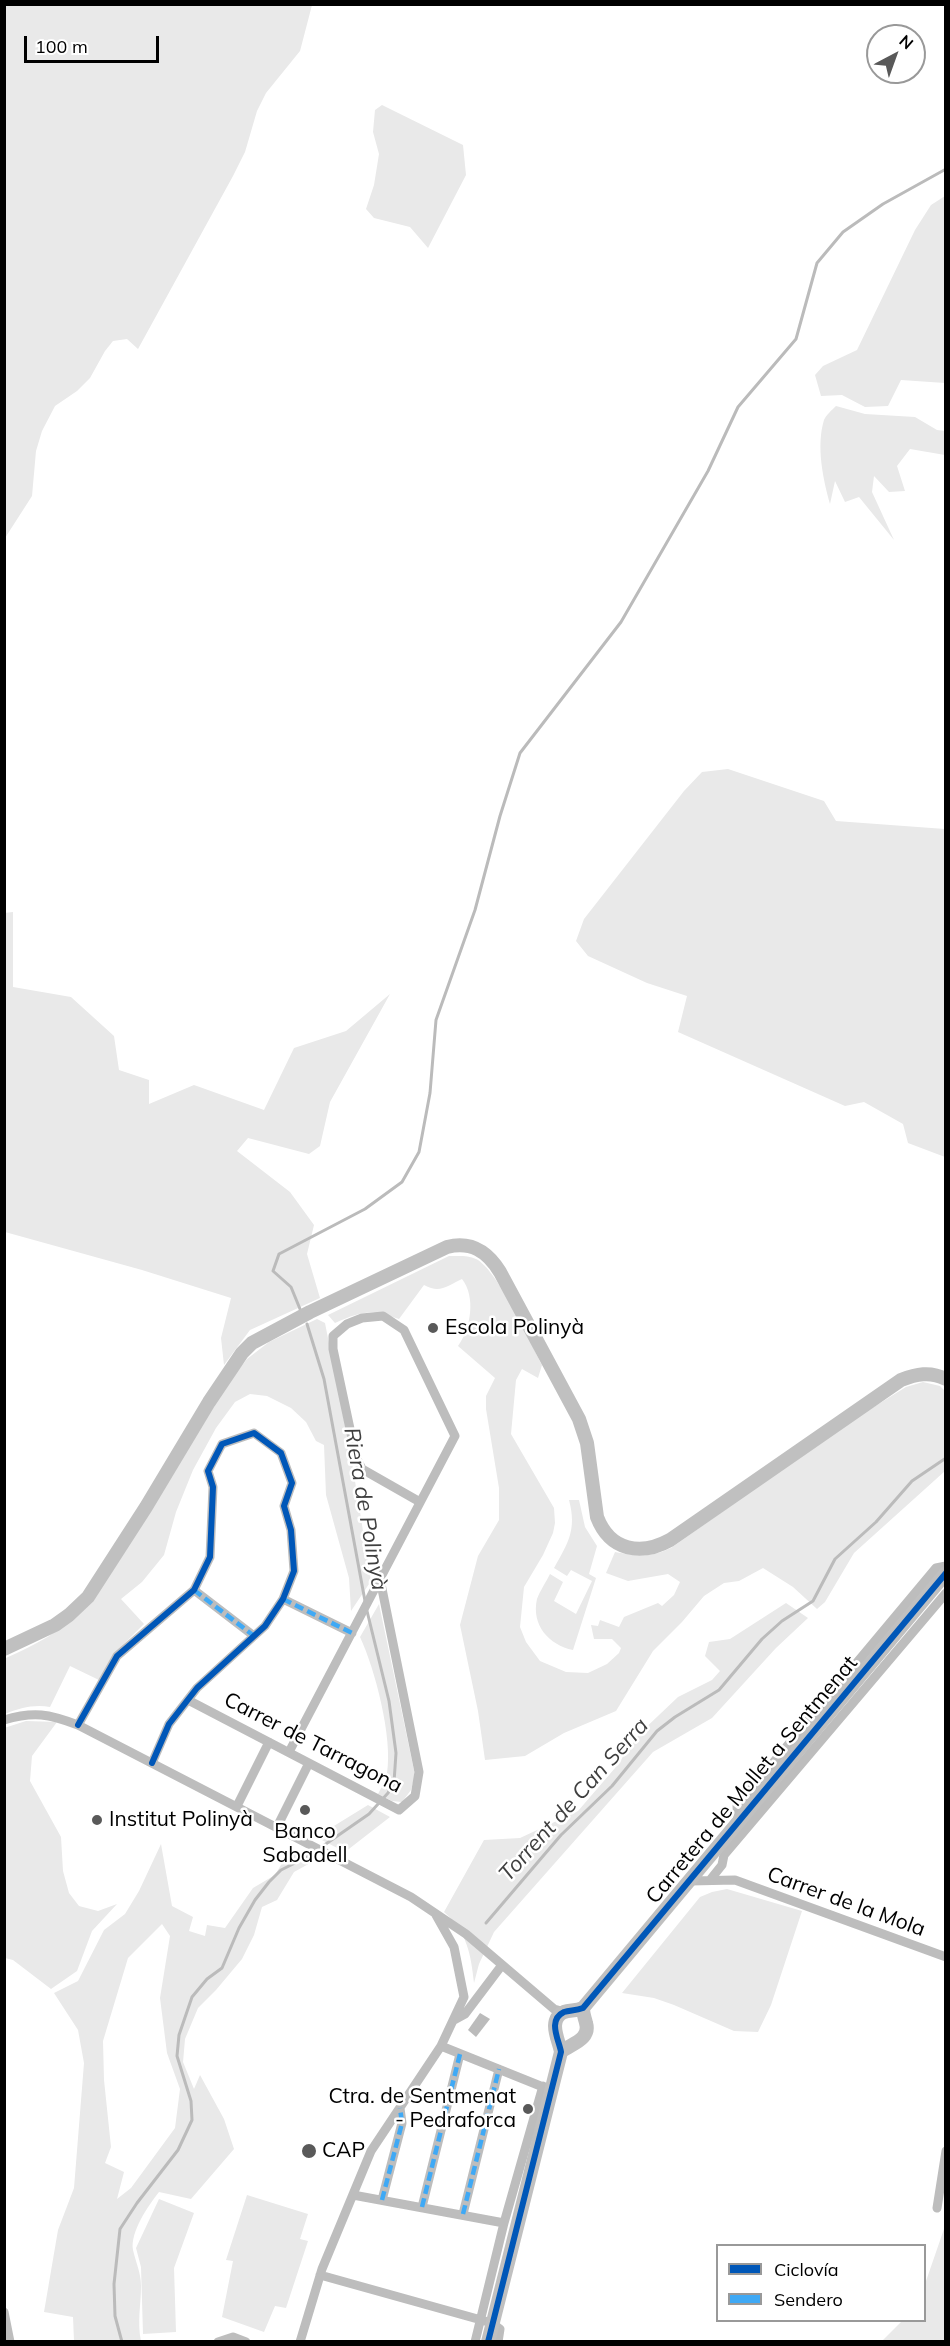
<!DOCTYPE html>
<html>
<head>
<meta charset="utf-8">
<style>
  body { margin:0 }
  #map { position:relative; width:950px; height:2346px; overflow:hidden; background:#fff; font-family:Mulish,sans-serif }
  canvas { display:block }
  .frame { position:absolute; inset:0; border:6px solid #000; pointer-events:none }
  .legend { position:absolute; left:716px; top:2244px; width:210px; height:78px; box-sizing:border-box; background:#fff; border:2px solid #999; margin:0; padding:8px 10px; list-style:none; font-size:18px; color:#000 }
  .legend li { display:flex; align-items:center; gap:12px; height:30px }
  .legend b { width:30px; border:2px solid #999 }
  .north { position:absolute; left:866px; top:24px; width:60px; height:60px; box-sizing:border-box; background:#fff; border:2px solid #999; border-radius:50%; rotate:41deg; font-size:16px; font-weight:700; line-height:24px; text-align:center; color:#000 }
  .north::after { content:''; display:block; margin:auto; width:21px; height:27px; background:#595959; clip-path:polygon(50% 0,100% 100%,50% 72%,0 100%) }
  .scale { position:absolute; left:24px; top:36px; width:135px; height:27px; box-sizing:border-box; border:3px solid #000; border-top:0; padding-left:8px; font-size:18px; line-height:21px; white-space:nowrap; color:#000; -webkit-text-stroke:4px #fff; paint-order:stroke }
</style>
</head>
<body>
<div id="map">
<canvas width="950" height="2346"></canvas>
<div class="frame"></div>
<ul class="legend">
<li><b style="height:8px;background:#0057b8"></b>Ciclovía</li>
<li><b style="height:8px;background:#3fa9f5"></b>Sendero</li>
</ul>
<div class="north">N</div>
<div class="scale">100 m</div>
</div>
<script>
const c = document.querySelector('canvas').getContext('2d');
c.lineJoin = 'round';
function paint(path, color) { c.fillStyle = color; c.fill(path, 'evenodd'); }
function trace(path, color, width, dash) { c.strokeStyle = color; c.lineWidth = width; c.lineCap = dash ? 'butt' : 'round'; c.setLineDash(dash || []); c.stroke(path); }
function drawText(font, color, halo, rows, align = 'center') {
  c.font = font + ' Mulish,sans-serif'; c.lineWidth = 5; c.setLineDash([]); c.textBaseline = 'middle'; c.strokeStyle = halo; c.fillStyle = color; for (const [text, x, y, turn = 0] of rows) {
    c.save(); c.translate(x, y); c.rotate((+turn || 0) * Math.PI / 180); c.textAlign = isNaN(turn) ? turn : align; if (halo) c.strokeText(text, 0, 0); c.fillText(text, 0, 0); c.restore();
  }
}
paint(new Path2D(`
  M5,4l307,1 -12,46 -34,42 -9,18 -12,41 -12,24 -95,173 -11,-10 -14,2 -8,10 -15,27 -13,13 -22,15 -13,25 -6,20 -4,45 -27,42z
  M382,105l81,40 3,30 -38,73 -18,-21 -36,-9 -8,-9 8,-24 5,-31 -6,-22 2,-22z
  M945,196v187l-44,-3 -13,26 -23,1 -23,-12 -21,1 -6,-21 8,-9 34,-16 58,-120 16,-25z
  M836,406l29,8 50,3 22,13 8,1v24l-35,-6 -13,17 8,25 -16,1 -15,-16 -2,16 22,48 -35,-43 -14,5 -10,-21 -5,23c-7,-25 -14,-58 -6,-84 2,-5 8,-10 12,-14z
  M728,769l96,32 12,20 109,8v328l-37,-14 -5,-19 -39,-22 -19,4 -167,-74 9,-36 -40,-13 -59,-27 -12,-15 8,-22 100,-128 18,-19z
  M13,912v75l58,10 43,39 5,34 30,10v24l45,-19 70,25 30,-62 52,-17 44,-37 -60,108 -10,44 -11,8 -61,-16 -11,13 53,41 24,33 -7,29 13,44 -70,32 -26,35 -3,-27 10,-40 -89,-28 -137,-38 -1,-319z
  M449,1256c9,0 19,-1 27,3 21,10 54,83 66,106l-4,13 -16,-9 -6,11 -5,54 43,74 1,15 -2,10 -10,22 -19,32 -4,40 6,15 14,19 26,11 22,1 19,-9 12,-11 2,-5 -9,-9h-18l-3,-14 7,1 2,-6 19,7 5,-10 34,-14 4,3 12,-11 6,-13 -12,-8 -40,7 -22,-8 9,-21c23,4 34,6 56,-4l180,-127 55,-34 17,-5 17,4 5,5v80l-91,82 -29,49 -8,7 -24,-22 -30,-19 -24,13 -15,2 -20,13 -22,26 -29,29 -37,60 -52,22 -39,23 -40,4 -7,-49 -18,-86 18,-69 21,-36v-32l-13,-79v-13l9,-18 -37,-32c13,-18 18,-49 4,-67 -15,7 -22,15 -38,6l-25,34c-29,-10 -36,-8 -64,4l-7,-8z
  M317,1319l8,4 26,133 20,125 -20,30 -2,-33 -23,-83 -2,-50 -8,-4 -10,-19 -15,-14 -24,-12 -17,-2 -15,8 -19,26 -23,42 -17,42 -12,43 -22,27 -21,17 23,25 -28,28 -17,28 -29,-14 -20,41c-15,-3 -31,1 -45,7l-1,-55c35,-16 55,-26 82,-53l139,-219 22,-28 22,-17z
  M569,1500h10l6,27 12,19 -8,28 7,4 -23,72c-24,-5 -42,-25 -36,-51 3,-8 9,-17 13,-25l13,8 -9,19 22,13 16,-33 -21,-11 -4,6 -13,-8c14,-25 23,-38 15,-68z
  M786,1603l22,15 -32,30 -64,70 -59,34 -159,180 -15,32 -5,19c-3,-29 -7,-51 -30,-71l40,-72 36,-2 58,-27 37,-43 24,-34 39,-37 34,-17 8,-9 -15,-15 4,-14 21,-3z
  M379,1604l36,171 -4,15 -9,12 -10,-1 -14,-7c3,-6 8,-14 9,-21 6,-35 -12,-104 -27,-136z
  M26,1721l31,1 -25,34 -2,25 31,56 2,34 6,22 10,13 19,5 19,-7 -25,27 -15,40 -26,18 -38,-29 -8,-2 -1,-230z
  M368,1805l22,12 -45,35 -29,-15z
  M161,1844l11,62 21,11 -4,14 16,5 2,-11 18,3 28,-40 22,-13 16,-27 23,13 -20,11 -17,28 -15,7 -8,28 -12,24 -26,31 -18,18 -13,31 -2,23 11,27 6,-14 24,44 10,30 -43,50 -32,-7c-11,14 -29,40 -26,58 3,13 8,23 8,36 0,19 -4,36 0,55h-67l-1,-24 -29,-5 14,-82 16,-42 10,-125 -6,-33 -24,-37 24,-12 26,-51 21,-16 14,-23zM162,1924l8,12 -10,62 7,55 13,36 -5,39 -44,60 -14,11 7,-27 -19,-9 6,-16 -7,-67 -1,-39 25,-83z
  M727,1889l75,22 -31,94 -13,27 -24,-1 -60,-26 -20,-7 -32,-5 78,-96 12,-5z
  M247,2195l61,19 -8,25 8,2 -22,67 -11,-2 -11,26 -42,-15 11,-56 -7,-1z
  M159,2199l35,14 -20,55 2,64 -33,2 -2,-67 -5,-19z
  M945,2226v115h-63l20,-20 22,-1 1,-36z`), '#e9e9e9');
paint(new Path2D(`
  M480,2013l10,6 -14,18 -8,-7z`), '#bbb');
trace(new Path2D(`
  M300,1309l-9,-22 -18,-16 6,-17 86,-45 37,-27 17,-30 11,-59 6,-73 39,-110 25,-94 20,-63 101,-131 87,-151 30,-64 58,-68 21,-76 26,-31 40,-28 63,-35
  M307,1324l17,55 41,222
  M486,1923l75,-88 51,-49 45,-55 18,-14 44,-27 43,-51 20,-18 31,-20 22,-42 41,-37 36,-41 34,-23
  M122,2342l-7,-26 -1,-32 6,-55 17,-26 41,-53 14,-30 -1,-19 -14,-45 2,-21 13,-38 15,-18 15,-11 17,-40 16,-28 14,-18 12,-12 26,-13 62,-43 19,-21 6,-11 2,-29 -7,-52 -22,-90`), '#bbb', 3);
trace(new Path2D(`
  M194,1590l60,46
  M283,1599l69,34
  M188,1700l211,110 16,-14 4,-24 -39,-193
  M4,1720c30,-9 45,-6 74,5l333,172 55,37 88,75 11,3
  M78,1725l39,-69 77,-66 16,-33 3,-70 -5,-16 14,-27 32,-11 27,20 11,30 -8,23 7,24 3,41 -11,28 -18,27 -68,62 -28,36 -17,39
  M289,1752l166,-316 -51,-106 -21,-14 -21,2 -15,6 -14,12v13l23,108 6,12 58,33
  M237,1806l32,-64
  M738,1823l-1,-17 199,-238 10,-2
  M277,1827l32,-64
  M710,1880l12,-15 2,-10 222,-262
  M690,1881l45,-1 211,77
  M454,2020l11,-6 37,-49
  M441,2046l107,43
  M353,2195l151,28
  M382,2200l20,-77 -2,-15
  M422,2207l38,-153
  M937,2208l9,-57
  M463,2214l36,-145
  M320,2275l172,48 8,6 -2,13
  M4,2312l6,30
  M218,2342l15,-5 13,5
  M300,2342l22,-73 49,-118 70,-105 23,-49 -10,-50 -18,-32
  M475,2342l29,-119 39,-137`), '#bdbdbd', 9);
trace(new Path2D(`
  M4,1649l51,-24 14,-10 19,-18 58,-90 63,-105 33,-49 10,-10 58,-31 137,-65c24,-6 40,4 53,25l79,147 8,24 10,74c13,34 44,39 73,23l231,-160c15,-6 29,-9 45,-1
  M561,2052c9,-8 30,-12 25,-29 -1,-5 -3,-8 -3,-15
  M488,2342l73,-290c-2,-12 -14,-32 3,-40 6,-2 12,-1 19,-4l363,-435`), '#c0c0c0', 14);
trace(new Path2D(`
  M194,1590l60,46
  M283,1599l69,34
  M382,2200l20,-77 -2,-15
  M422,2207l38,-153
  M463,2214l36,-145`), '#3fa9f5', 4.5, [9, 4.5]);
trace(new Path2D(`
  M78,1725l39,-69 77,-66 16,-33 3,-70 -5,-16 14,-27 32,-11 27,20 11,30 -8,23 7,24 3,41 -11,28 -18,27 -68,62 -28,36 -17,39
  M488,2342l73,-290c-2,-12 -14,-32 3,-40 6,-2 12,-1 19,-4l363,-435`), '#0057b8', 6);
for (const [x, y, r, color] of [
  [433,1328,6,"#595959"],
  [305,1810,6,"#595959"],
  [97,1820,6,"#595959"],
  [528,2109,6,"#595959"],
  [309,2151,8,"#595959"]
]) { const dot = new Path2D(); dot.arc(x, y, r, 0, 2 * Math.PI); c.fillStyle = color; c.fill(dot); trace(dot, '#fff', 2); }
drawText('21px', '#000', '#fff', [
  ["Escola Polinyà",445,1328],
  ["Institut Polinyà",109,1820],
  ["Banco",305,1832,"center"],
  ["Sabadell",305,1856,"center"],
  ["Ctra. de Sentmenat",516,2097,"right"],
  ["- Pedraforca",516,2121,"right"],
  ["CAP",322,2151]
], 'left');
drawText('21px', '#000', '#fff', [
  ["Carrer de Tarragona",313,1743,27],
  ["Carretera de Mollet a Sentmenat",752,1780,-50],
  ["Carrer de la Mola",846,1902,20]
]);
drawText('italic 22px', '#3f3f3f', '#fff', [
  ["Riera de Polinyà",365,1509,80],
  ["Torrent de Can Serra",574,1800,-48]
]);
</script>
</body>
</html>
